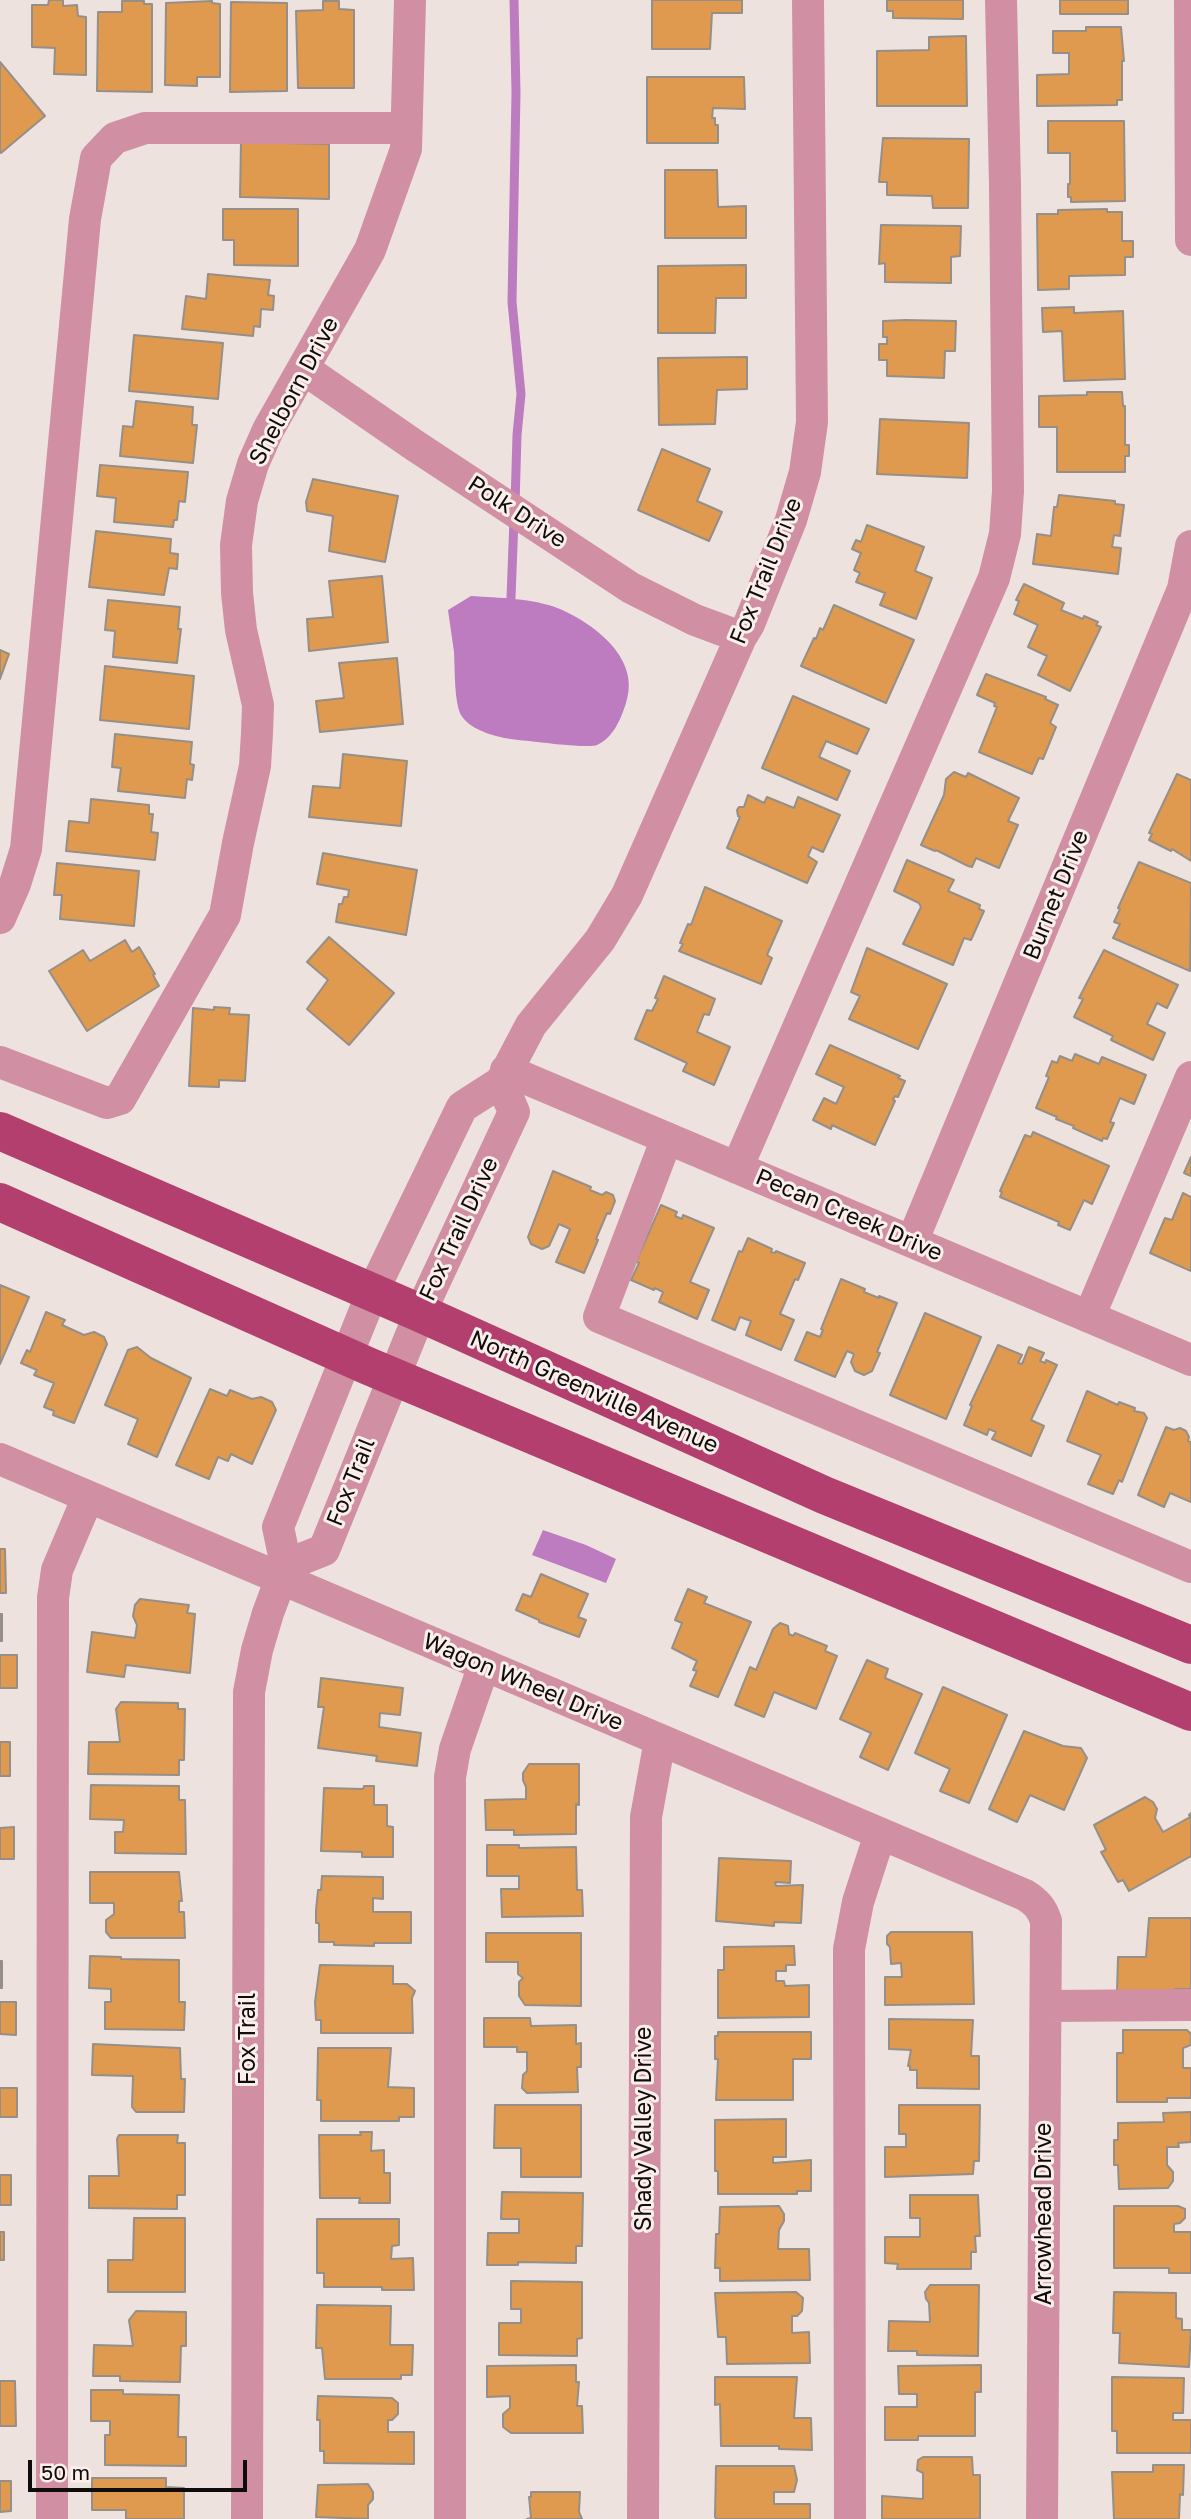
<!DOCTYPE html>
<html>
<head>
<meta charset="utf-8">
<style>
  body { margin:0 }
  #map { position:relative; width:1191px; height:2519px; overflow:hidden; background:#eee2df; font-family:"Golos Text",sans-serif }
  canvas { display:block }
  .scale { position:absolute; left:28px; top:2460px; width:219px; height:32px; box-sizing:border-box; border:4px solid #100c0b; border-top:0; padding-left:9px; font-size:21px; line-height:24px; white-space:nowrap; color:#100c0b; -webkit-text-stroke:5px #fbefec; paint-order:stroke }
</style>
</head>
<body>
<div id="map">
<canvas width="1191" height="2519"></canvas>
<div class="scale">50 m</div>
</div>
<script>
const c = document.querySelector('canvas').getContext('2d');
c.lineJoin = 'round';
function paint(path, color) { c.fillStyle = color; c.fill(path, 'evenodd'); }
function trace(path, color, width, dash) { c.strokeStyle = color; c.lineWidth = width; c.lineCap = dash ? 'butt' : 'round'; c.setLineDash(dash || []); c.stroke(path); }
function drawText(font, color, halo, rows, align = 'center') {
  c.font = font + ' "Golos Text",sans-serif'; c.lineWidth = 6; c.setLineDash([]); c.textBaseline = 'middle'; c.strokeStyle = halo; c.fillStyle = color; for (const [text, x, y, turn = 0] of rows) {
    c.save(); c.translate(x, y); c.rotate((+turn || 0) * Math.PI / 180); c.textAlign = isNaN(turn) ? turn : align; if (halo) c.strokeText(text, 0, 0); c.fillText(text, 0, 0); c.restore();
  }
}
paint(new Path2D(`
  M471,596c28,2 62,2 89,13 36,16 81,50 66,94 -5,16 -13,35 -29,42 -8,4 -66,-4 -79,-5 -17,-2 -47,-8 -57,-25 -7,-14 -6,-46 -7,-63 -2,-14 -4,-28 -6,-42z
  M543,1530l43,15 30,14 -10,24 -74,-28z`), '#bd7bc0');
trace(new Path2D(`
  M514,0l2,93 -4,209 9,92 -4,41 -2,70
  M511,598l3,-79`), '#bd7bc0', 9);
const building = new Path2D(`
  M49,0h14v6l14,-1 1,11 8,1v58l-32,-1 1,-26 -23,-1v-42h16z
  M652,0h90v13h-30l-2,36h-58z
  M887,0h76v19l-70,-1v-7h-6z
  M1060,0h68v14h-68z
  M122,1h22v3h8v88l-55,-1 1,-79h24z
  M212,1v2l8,1v73h-23v9l-32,-1 1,-82z
  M323,1h16v8l15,1v78h-56l-2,-77 27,-1z
  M231,2l56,1v88l-57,1z
  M1086,27h35l3,34h-2v39h-5v5l-80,1v-31l32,-1v-21h-16v-22h33z
  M966,36l1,70h-90v-55l52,-1v-13z
  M0,62l45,54 -44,37 -1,-2z
  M647,77h97l1,32 -32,-1 -1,10h3v7h3v18h-71z
  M1048,121h76l1,80 -54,1v-5h-3v-13h2v-31h-22z
  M883,138l86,1 -1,69h-35l-1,-12 -45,-1v-13h-8z
  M241,142l88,2v55l-89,-2z
  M665,170h52l1,37 28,-1v32h-81z
  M223,209h75v57l-64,-1v-25h-11z
  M1107,209v3h15v29h11v16h-8v18l-56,1v13l-31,1 -1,-76h21v-4z
  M881,225l80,1 -1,30 -9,1v26l-66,-1v-19l-6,1z
  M746,265v33h-30l-1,35h-57v-67z
  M208,274l62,6 -2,15 6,1 -1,14 -12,-1 -1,18 -6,-1 -1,10 -71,-7 4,-33 20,3z
  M1074,307v6l49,-2 2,68 -61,2 -2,-50 -19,1 -1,-24z
  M905,320l51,1 -1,30h-10l-1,27 -57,-2v-16h-8v-16h8v-7h-4v-16z
  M134,335l89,8 -5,56 -89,-8z
  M747,357v32l-30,1 -2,34 -56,1 -1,-67z
  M1087,392h35l1,14h2v39h4v11h-4v16h-68v-45h-18v-31l48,-1z
  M136,401l57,6 -1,18h5l-4,38 -73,-7 3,-30 10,1z
  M880,419l89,4 -2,55 -90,-4z
  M662,449l48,20 -13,32 25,11 -13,29 -71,-31z
  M100,465l88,7 -3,30 -6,-1 -2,19h-3l-1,7 -59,-5 2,-24 -19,-2z
  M313,479l85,17 -13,66 -56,-11 4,-35 -26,-5 -1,-9z
  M1059,495l56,6v3l9,1 -4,31 -6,-1 -2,12 9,1 -3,26 -85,-10 4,-30 14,2 3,-29h3z
  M867,525l57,22 -9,24 17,7 -16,41 -36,-14 5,-12 -29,-11 4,-9 -6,-3 7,-17 -9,-4 4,-9 5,2z
  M96,531l75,8 -1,14 8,1 -1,15 -8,-1 -5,27 -75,-8z
  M382,576l6,66 -79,9 -2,-32 26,-2 -4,-36z
  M1024,584l40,19 -3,7 22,9 1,-3 14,6 -2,3 5,2 -31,64 -32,-16 9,-19 -19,-9 10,-22 -24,-11 5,-13 -3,-1z
  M108,600l72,7 -2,22h3l-4,34 -64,-6 2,-26 -10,-1z
  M834,605l80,35 -28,63 -85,-37 13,-28 2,1 4,-11 3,2z
  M0,650l9,4 -9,25z
  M397,658l6,66 -83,8 -4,-31 28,-3 -5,-35z
  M105,666l89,10 -5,53 -89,-9z
  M986,674l60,23 -1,2 13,6 -8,18 6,4 -13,32 -4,-1 -7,16 -53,-22 18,-45 -3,-1 1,-3 -18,-8z
  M793,696l76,33 -12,25 -31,-13 -7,16 31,14 -13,29 -75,-32z
  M115,734l77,8 -2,22 4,1 -2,15 -5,-1 -2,19 -67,-7 3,-23 -9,-1z
  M343,754l64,7 -6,65 -92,-9 4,-31 27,2z
  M954,772l12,5 2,-4 51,25 -11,23 10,4 -19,43 -23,-10 -4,9 -4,-1 -32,-16 -1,1 -14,-6 23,-50 2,-16z
  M1177,774l14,6v81l-19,-12 -1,2 -22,-11 3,-6 -3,-1z
  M748,795l16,8 3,-6 27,11 4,-11 42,18 -17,37 -11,-5 -4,9 9,6 -10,21 -80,-35 13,-31 -2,-1 -1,-6 2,-3h5z
  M91,799l58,6v9h4l-2,18 7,1 -3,27 -89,-9 3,-30 20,2z
  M323,853l94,17 -11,65 -70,-13 3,-18h3l2,-7h4l1,-7 -32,-6z
  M907,860l47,20 -6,11 32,14 -1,4 5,2 -13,29 -7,-2 -11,27 -50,-21 18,-37 -2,-4 -25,-12z
  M1139,862l52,21 -1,88 -77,-33 7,-14 -6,-2 6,-13 -2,-1z
  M57,863l82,8 -5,55 -74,-7 2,-24h-8z
  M705,887l77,34 -15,34 5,3 -11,26 -82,-33 4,-7 -3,-1 8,-19 3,1z
  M329,937l65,56 -45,52 -42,-36 21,-29 -21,-18z
  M125,940l7,12 7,-5 16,27 -2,1 6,11 -72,45 -38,-60 34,-21 7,11z
  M867,948l80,36 -29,65 -69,-30 11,-23 -9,-4z
  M1104,950l74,35 -11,23 -10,-5 -10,21 18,9 -12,27 -42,-20 2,-4 -39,-19 9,-18 -4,-1z
  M664,976l51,23 -6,16 -5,-1 -7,18 33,15 -16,38 -31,-14 4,-8 -52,-24 12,-29 5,1 6,-12 -3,-1z
  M214,1007l16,1 -1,6 20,1 -4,66 -26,-1v7l-30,-1 4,-78 21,2z
  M830,1045l70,31 -2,2 7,3 -7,16 -3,-1 -2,4 2,1 -20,44 -43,-20 -1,4 -18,-9 11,-22 12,6 8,-17 -28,-13z
  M1075,1054l24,10 3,-7 44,18 -12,29 -14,-6 -10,24 4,1 -7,16 -4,-1 -1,3 -29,-13 1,-2 -18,-7 1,-2 -21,-9 13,-31 -3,-1 6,-15 5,2 3,-7 12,5z
  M1033,1132l76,34 -17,38 -8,-4 -14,30 -12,-5 1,-3 -59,-25 2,-5 -2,-1 25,-56 6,2z
  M1191,1157v19l-7,-3z
  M553,1171l38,16 -1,3 12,5 4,-3 7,3 2,6 -5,13 -3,-1 -11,26 2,1 -14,33 -28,-11 14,-33 -11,-5 -10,22 -7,3 -11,-5 -3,-7z
  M1183,1193l8,4v74l-41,-18 15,-35 7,2z
  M661,1205l16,7 -2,4 7,3 1,-4 31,13 -24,54 19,8 -12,29 -38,-17 4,-10 -8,-4 -1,2 -23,-10 8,-17 -3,-1z
  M748,1238l24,11 -1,3 4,1 1,-2 29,12 -7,17 -3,-1 -15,35 14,6 -13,30 -35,-15 5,-14 -11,-4 -5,13 -23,-10 27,-69 3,1z
  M841,1279l24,10 -1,3 15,6v-2l18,7 -20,49 3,1 -8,18 -8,4 -9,-4 -4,-9 3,-8 -7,-3 -12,26 -40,-17 12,-28 13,5 3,-7 -2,-1z
  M0,1285l29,12 -29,67z
  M46,1312l19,8 -3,5 22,10 10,-3 10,5 3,7 -33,79 -21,-8 1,-4 -10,-4 10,-24 -20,-8 3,-5 -16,-7 6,-13 3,2z
  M925,1313l56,24 -35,82 -56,-24z
  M998,1345l24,10 -4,8 4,1 7,-17 15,6 -4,8 5,2 1,-3 11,5 -26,55 13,6 -13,30 -39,-17 4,-7 -7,-3 -2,6 -23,-10 8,-19 -2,-1z
  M137,1347l14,11 40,20 -34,79 -29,-13 10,-25 -33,-14 23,-55z
  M210,1389l17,7 3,-6 22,9 9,-2 11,5 4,8 -24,54 -21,-10 -3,7 -10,-4 -9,22 -33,-14z
  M1087,1391l31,14 1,-3 16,6 -1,3 10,2 3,5 -25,64 -3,-2 -6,14 -25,-10 13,-29 -34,-14z
  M1166,1427l8,3 6,-2 6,3 3,6 -1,4 3,1v60l-21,-9 -6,14 -26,-12z
  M0,1549h5l1,44h-6z
  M541,1574l47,20 -10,23 8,3 -7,17 -40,-15v-2l-23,-10 7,-16 8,3z
  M688,1589l19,8 -3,6 47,19 -33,75 -28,-11 7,-15 -4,-1 4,-9 -25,-13 10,-25 -7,-3z
  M140,1599l49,6 -2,8 8,1 -5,59 -64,-8 -2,12 -37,-5 5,-40 43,6 2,-13 -4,-9 2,-11z
  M0,1614h2v27h-2z
  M780,1623l8,3 1,8 4,2 2,-3 32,13 -2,5 12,5 -21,53 -42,-17 -10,25 -29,-12 15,-38 6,3 17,-41z
  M0,1655h17v33h-17z
  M867,1660l21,9 -3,9 37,16 -34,76 -28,-13 11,-24 -31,-14z
  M321,1678l82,10 -3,27 -20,-2 -1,14 42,6 -4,33 -41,-5 1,-5 -59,-8 6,-41h-6z
  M943,1687l64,28 -38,88 -29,-12 10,-22 -35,-16z
  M121,1702l57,1v6h7l-1,51h-5v15l-91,-1 1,-32h31l-4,-33z
  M1024,1731l39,15 18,2 6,10 -23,52 -34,-15 -13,27 -28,-13z
  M0,1742h10v34h-10z
  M529,1764h50v41l-3,-1v30l-62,1v-5h-28l-1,-30 41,-1v-12l-3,-7v-7z
  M91,1785l88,1v14h6l1,54 -71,-1v-21h8l1,-12 -34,-1z
  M364,1786h10v19h13v21l6,1v30h-31v-5l-41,-1 3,-63 39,1z
  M1145,1797l8,5 4,7 -2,9 8,14 27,-15 -1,-2 2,-2v43l-62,35 -6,-11 -5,2 -17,-30 5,-2 -12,-25z
  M14,1827v32h-14v-31z
  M487,1845h32v3l57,-1 1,43h5l1,26 -81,1 -1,-28h18v-13h-32z
  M719,1858l72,3 -1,22 -15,-1 1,4 27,-1 -2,38 -27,-1v4l-58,-5z
  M90,1872h89l3,29h-3v11h5l1,26h-74l-5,-6v-12l8,-6v-11h-24z
  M322,1876l61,1v22l-10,-1v14h38v31h-37v3l-40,-1v-3h-15v-19h-3v-13l2,-20h3z
  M1149,1918h42v71h-16v3h-58l1,-35h28z
  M891,1932h81l2,72 -89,1v-28h17l-1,-14 -10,1 -1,-17 -3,-3v-8z
  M486,1933h95v73l-56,-1 -6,-9v-14l4,-4 -5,-4v-12h-32z
  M794,1946l1,19h-9v6h-10v10h8l1,5 24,-1v32l-91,1v-48h6v-23z
  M90,1956l31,1v2l58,1v42h6l-1,28 -79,-1v-27h6v-13l-22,-1z
  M0,1961h2v27h-2z
  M320,1965l73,1v18h14l8,7 -3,7 1,35h-92v-13h-5l-1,-18z
  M0,2002h16v33l-16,-1z
  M484,2018h46l1,8 45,-1v19l5,-1v24h-4l1,25 -51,1 -5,-5 1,-13 4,-4v-19h-10v-5h-33z
  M889,2019l84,1 -2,36h8v33l-62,-1v-18h-7v-4h-2l3,-16 -22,-1z
  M1123,2030h64l4,4v11l-8,3v20h8v30h-24v4h-50v-49h6z
  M718,2032h93v27h-18v41h-77l2,-41h-3v-23h3z
  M93,2044l87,4 1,31h4l-1,33h-48l-4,-5 1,-31 -41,-1z
  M318,2048h73l-3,39 26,1v29h-15v4h-78v-21h-4z
  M0,2088h17v29h-17z
  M495,2105h86v72h-60v-29h-27z
  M899,2105h81l-1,56h-5l-1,13 -88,3v-30h21v-13h-7z
  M1191,2112v30l-13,1 1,4h-12v18l6,7v9l-5,7 -49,1 -1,-24h-4v-25h4v-17l46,-1 -1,-9z
  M786,2119v38h-13v6l38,-3v31h-14v3h-79v-23h-3v-51z
  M360,2132h12l-1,19 13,-1v23h6v30h-31l1,-5h-40l-1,-63h42z
  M119,2135h59l-1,8h8v52h-8v14l-88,-1v-32h30l-2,-37z
  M0,2175h11v30h-11z
  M502,2192l81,1 -1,53h-6v17l-58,-1v3h-31l1,-32h31v-14h-18z
  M910,2195h68l2,41h-5l1,16h-5v17h-74l1,-5 -13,-1v-26h35v-19h-10z
  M779,2206l5,8v7l-5,9 -1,19h31l1,31 -90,1v-13h-5l1,-34h3l1,-27z
  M1114,2206h64l7,3v9l-5,5 -6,1v8h17v41h-22v-5h-55z
  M134,2218h51v74h-77v-32h25z
  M317,2219h82v26l-7,1 -1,13 22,-1 1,32h-32v-3h-58v-14h-7z
  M0,2232h4v28h-4z
  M511,2281l71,1v56l-5,1v17l-78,-1v-32h22v-14h-10z
  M930,2285h49l-1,71 -61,-1v-4h-29l1,-30 41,1 -1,-19 -3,-4 -1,-7z
  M796,2292l7,6 -1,13 -5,5h-5v17l17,-1 1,31 -83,1 -1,-27h-8l-3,-44z
  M1114,2292l62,1v25l6,1v11h9l-2,37 -70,-4 1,-30h-7z
  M317,2305l74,1 -1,39h23l-1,30h-11v4h-76l-3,-31h-6z
  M136,2311l50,1v34h-5l-1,36 -60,-1v-5h-27l1,-31 39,1 -4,-26z
  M576,2365v17h3l-2,24h5l1,27h-72l-8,-6v-13l7,-6v-12l-23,1v-31z
  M981,2365v27h-6v44h-57v4h-33v-33h32v-13h-18l-1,-28z
  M715,2377h82l-3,41h17l1,32 -33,-1v-3h-58l-1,-42 -5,1z
  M1112,2377l72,1 -1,35h-10v7h18v33h-74v-22h-5z
  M0,2381h15l1,45h-16z
  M91,2390h32v4l56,1 -1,42h8v29l-81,-1v-30h5v-14h-19z
  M318,2396l74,2 6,5v11l-6,6h-4v12h26v32l-90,-1v-12h-4v-31h-3z
  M923,2457h49l1,18h7v44h-98v-23l41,3v-26l-6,-3 1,-10z
  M1153,2465h31l-1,30 -3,-1 -1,25h-65l-2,-47h41z
  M716,2466h78l3,14 -3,12h-20v12h36v15h-93l-2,-2z
  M92,2478h74v9l18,1v31h-58v-9h-34z
  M0,2481h11v30l-11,1z
  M368,2484l5,8v7l-5,6v14l-52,-2 2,-32z
  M531,2492h49l-1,20 3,7h-55l4,-1 -2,-21h2z`);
paint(building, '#df9a4f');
trace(building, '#968f87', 2);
trace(new Path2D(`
  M1190,0l1,240
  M304,369l110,76 217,143 64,32 46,17
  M0,918l15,-34 11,-35 59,-630 11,-61 19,-20 30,-10h261
  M0,1062l107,41 13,-4 105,-184 13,-72 17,-77 2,-33 1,-28 -17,-75 -4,-37 -1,-48 6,-44 11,-37 15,-34 102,-180 36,-101 4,-149
  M506,1070l685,290
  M667,1138l-68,179 592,250
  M737,1168l257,-590 11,-44 3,-43 -3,-306 -4,-185
  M912,1242l271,-653 8,-43
  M1089,1317l102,-240
  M0,1459l1025,436c11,7 17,13 21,26l-4,598
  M286,1565l38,-15 96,-237 94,-201 -13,-30
  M1046,2006l145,-1
  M52,2519l1,-921 4,-28 31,-73
  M247,2519l2,-827 8,-42 11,-37 18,-48 -8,-38 94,-234 90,-186 39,-25 30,-57 69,-85 27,-45 114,-258 8,-13 42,-104 14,-48 7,-50 -4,-422
  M450,2519v-742l5,-28 29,-84
  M643,2519l3,-702 14,-77
  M850,2519l-1,-570 9,-47 22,-68`), '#d08fa3', 32);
trace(new Path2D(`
  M0,1131l420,182 404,182 367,150
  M0,1202l368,164 823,346`), '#b23f6d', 38);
drawText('23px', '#100c0b', '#fbefec', [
  ["Shelborn Drive",294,391,-62],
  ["Polk Drive",517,512,33],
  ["Fox Trail Drive",766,571,-68],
  ["Burnet Drive",1056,895,-68],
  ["Pecan Creek Drive",849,1215,23],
  ["Fox Trail Drive",459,1229,-65],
  ["North Greenville Avenue",594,1392,24],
  ["Fox Trail",351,1482,-68],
  ["Wagon Wheel Drive",523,1682,23],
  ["Fox Trail",248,2039,-90],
  ["Shady Valley Drive",644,2129,-90],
  ["Arrowhead Drive",1044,2214,-90]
]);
</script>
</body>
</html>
